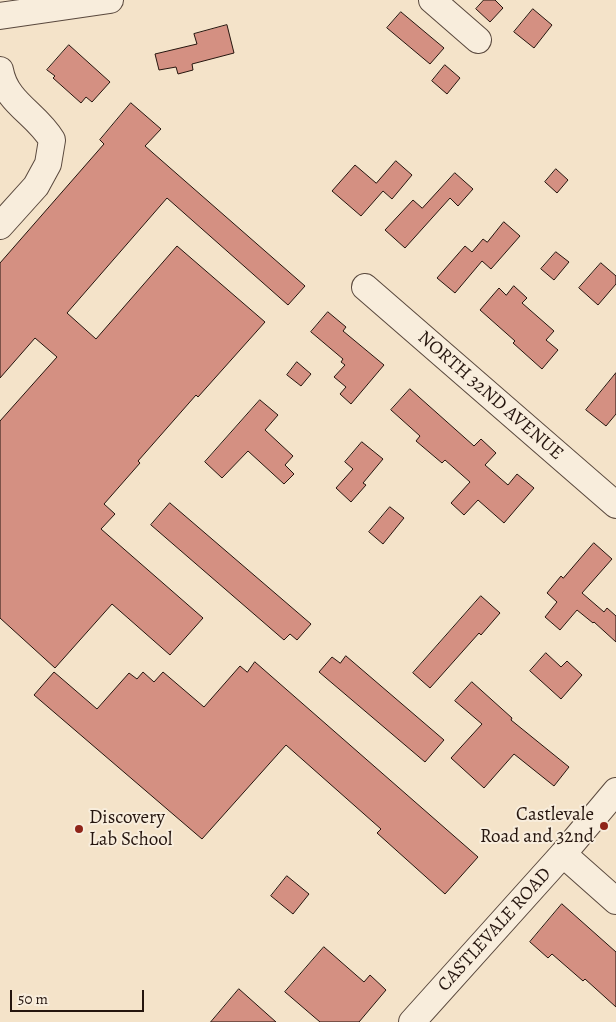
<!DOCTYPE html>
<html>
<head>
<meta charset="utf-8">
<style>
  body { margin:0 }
  #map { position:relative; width:616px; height:1022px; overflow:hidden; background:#f4e3c9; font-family:Alegreya,serif }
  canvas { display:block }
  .scale { position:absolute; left:10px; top:990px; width:134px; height:22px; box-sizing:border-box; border:2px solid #25150e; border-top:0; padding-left:6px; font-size:15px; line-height:18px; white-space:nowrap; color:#25150e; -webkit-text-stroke:4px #f8eddc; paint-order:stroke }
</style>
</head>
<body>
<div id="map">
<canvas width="616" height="1022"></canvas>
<div class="scale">50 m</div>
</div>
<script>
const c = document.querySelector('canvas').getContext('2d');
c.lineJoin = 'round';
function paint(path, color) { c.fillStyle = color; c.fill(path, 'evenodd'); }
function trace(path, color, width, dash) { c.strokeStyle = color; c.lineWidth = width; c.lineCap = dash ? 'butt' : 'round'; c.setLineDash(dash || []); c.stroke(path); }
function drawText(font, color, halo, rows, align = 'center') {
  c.font = font + ' Alegreya,serif'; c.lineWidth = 4; c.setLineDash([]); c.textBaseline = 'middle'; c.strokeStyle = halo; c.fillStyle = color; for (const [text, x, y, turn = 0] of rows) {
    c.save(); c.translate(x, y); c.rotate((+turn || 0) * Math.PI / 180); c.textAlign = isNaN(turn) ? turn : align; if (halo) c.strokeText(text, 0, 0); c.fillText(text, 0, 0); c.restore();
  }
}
const building = new Path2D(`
  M484,0h11l8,8 -13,14 -14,-13z
  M533,9l19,16 -18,23 -20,-16z
  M401,12l43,36 -14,16 -43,-36z
  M227,25l7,28 -42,11 1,6 -15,4 -2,-7 -17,3 -4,-16 42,-10 -3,-10z
  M69,45l41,37 -18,20 -6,-5 -5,6 -28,-25 2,-2 -8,-6z
  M445,65l15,13 -13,16 -15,-13z
  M131,103l30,26 -16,17 160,140 -17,19 -121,-107 -100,115 29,26 81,-93 88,76 -67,75 -2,-2 -58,66 2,2 -36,41 11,10 -14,15 102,89 -33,37 -58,-51 -57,64 -55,-50v-197l57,-64 -22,-19 -35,40v-115l104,-119 -4,-4z
  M396,161l16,14 -20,24 -9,-8 -22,25 -29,-25 23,-26 21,18z
  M556,169l12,11 -11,13 -12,-11z
  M455,173l18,16 -15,17 -8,-8 -45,50 -20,-18 28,-30 9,8z
  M504,222l16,14 -29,33 -9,-8 -27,32 -18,-15 28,-32 7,6 11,-13 4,3z
  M556,252l13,10 -15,18 -13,-11z
  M601,263l15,13v8l-18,21 -19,-17z
  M514,286l13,12 -5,5 32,28 -8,9 12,10 -16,19 -29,-26 2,-2 -35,-31 19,-22 7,7z
  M328,312l18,15 -3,4 41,34 -33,39 -11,-10 6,-7 -12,-10 11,-12 -4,-3 2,-3 -32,-27z
  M297,362l14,12 -10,12 -14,-11z
  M616,373v41l-10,12 -20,-16z
  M410,389l64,57 7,-7 15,14 -11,12 23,20 9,-11 17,14 -30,35 -26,-23 -14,15 -13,-12 19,-21 -25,-22 -3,3 -26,-22 4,-5 -29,-26z
  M260,400l18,15 -13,15 28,26 -8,9 9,9 -10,10 -36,-33 -26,27 -17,-16z
  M362,442l21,17 -20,24 3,2 -15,17 -15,-14 17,-19 -8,-7z
  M170,503l141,121 -14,16 -7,-6 -6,6 -133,-115z
  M390,507l14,11 -21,26 -14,-12z
  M594,543l18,16 -30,34 22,19 3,-4 9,8v26l-22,-20 -1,1 -16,-13 -17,20 -15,-13 12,-15 -10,-9 14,-17 2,2z
  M481,596l19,17 -19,22 -2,-2 -49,55 -17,-15z
  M546,653l15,14 6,-6 15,14 -21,24 -31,-28z
  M346,656l98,84 -19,22 -106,-90 13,-15 8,6z
  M255,662l223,195 -33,37 -68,-61 4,-4 -95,-84 -84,94 -168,-144 20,-23 43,37 32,-36 8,6 6,-7 11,10 9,-10 41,35 36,-41 7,6z
  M472,682l40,36 -1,2 58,47 -15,19 -40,-32 -30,34 -33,-30 31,-34 -27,-23z
  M287,876l22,18 -16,20 -22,-18z
  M562,904l54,48v55l-31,-28 -2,2 -31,-27 -4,4 -18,-16z
  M324,947l40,35 6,-7 16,15 -27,32h-39l-35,-30z
  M239,989l37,33h-65z`);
paint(building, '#d49082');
trace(building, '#25150e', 1);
const minor = new Path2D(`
  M432,0l46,40
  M0,16l110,-16
  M0,70c6,33 36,43 52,70l-4,24 -12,22 -36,40
  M365,287l251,218
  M563,854l53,47
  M412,1022l151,-168 53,-63`);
trace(minor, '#59483d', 28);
trace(minor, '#f8eddc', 26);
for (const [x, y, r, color] of [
  [604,826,5,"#8f2418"],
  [79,829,5,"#8f2418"]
]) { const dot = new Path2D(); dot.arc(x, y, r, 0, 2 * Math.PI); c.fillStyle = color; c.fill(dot); trace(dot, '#f8eddc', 2); }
drawText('19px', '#25150e', '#f8eddc', [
  ["NORTH 32ND AVENUE",490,396,41],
  ["CASTLEVALE ROAD",495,930,-48]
]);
drawText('19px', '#25150e', '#f8eddc', [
  ["Castlevale",594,815],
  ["Road and 32nd",594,837],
  ["Discovery",89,818,"left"],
  ["Lab School",89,840,"left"]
], 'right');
</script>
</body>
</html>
